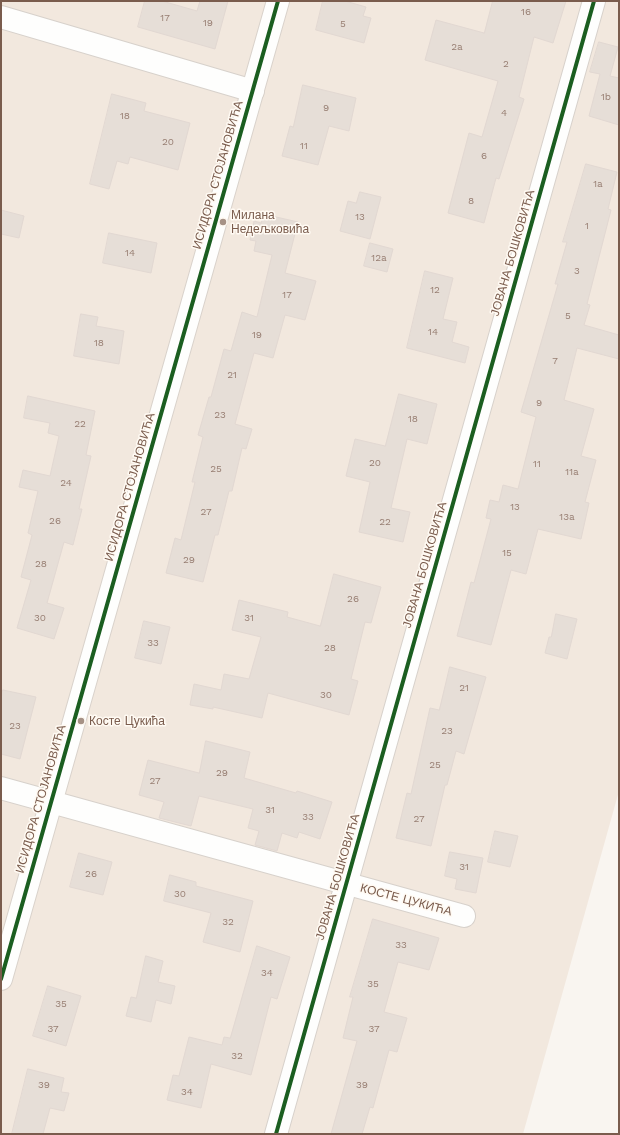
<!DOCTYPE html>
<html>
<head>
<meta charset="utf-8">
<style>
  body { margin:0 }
  #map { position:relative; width:620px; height:1135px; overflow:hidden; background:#f9f5f0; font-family:"Work Sans",sans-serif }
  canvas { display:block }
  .frame { position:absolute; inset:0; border:2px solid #7a5c4d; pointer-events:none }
</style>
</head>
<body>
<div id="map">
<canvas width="620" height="1135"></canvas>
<div class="frame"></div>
</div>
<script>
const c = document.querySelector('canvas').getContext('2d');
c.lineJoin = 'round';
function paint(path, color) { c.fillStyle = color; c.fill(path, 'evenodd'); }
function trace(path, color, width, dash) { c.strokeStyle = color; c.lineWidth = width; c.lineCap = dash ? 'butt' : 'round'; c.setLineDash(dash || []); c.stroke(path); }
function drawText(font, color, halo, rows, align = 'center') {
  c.font = font + ' "Work Sans",sans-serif'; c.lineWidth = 3; c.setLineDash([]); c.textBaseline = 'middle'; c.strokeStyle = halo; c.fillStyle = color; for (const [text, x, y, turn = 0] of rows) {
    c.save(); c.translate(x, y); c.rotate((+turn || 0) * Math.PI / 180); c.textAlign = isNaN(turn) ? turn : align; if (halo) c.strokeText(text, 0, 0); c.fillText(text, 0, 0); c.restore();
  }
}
paint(new Path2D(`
  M1,1h618v790l-96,343h-522z`), '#f2e8de');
const building = new Path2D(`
  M145,1h17l35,10 3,-10h28l-13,48 -77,-22z
  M323,1h22l21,6 -3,9 8,2 -7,25 -48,-13z
  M493,1h73l-13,42 -19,-6 -15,60 5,2 -25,80 -3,-1 -12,45 -36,-10 21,-80 13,4 16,-56 -73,-21 11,-40 48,13z
  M599,42l19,5 -8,29 9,2v47l-30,-9 11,-42 -10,-2z
  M303,85l53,13 -7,33 -20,-5 -11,39 -36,-9 8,-30 3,1z
  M112,94l34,9 -2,8 46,12 -12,47 -48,-13 -2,7 -11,-3 -8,28 -19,-5z
  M586,164l31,8 -9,37 3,1 -24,94 3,1 -6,20 35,10v24l-42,-11 -13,52 30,9 -13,47 15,4 -11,42 4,1 -8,36 -43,-10 -12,45 -15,-4 -20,75 -34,-9 14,-54 3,1 17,-64 -5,-1 4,-18 9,2 4,-17 15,4 18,-72 -15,-5 37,-128h-3l12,-42h-4z
  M360,192l21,5 -11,42 -30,-8 8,-30 8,2z
  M1,210l23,6 -5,22 -18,-4z
  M263,214l35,8 -13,51 31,8 -11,39 -20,-5 -12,43 -19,-5 -19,71 17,5 -6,20 -4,-1 -10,43h-3l-11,44h-3l-12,47 -37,-9 9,-35 6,2 14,-58h-3l11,-45 -5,-2 11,-38h2l13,-48 7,2 11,-39 15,5 15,-62 -18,-4 2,-10 -6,-1 4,-19 7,2z
  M109,233l48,10 -6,30 -48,-10z
  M370,243l23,6 -6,23 -23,-6z
  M425,271l28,7 -10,41 14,3 -5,20 17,5 -4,16 -58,-15z
  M81,314l17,3 -2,9 28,5 -5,33 -45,-8z
  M399,394l38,10 -10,40 -20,-5 -16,69 19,4 -7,30 -44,-10 11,-50 -24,-6 9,-37 30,7z
  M28,396l67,15 -9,44 5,1 -12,53h3l-9,36 -9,-3 -17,61 17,5 -10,31 -37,-11 14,-48 -10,-3 11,-42 -4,-2 10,-42 -19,-4 4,-17 27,6 9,-40 -11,-3 2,-10 -26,-5z
  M334,574l47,13 -10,36 -6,-1 -14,57 7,2 -9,34 -81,-22 -6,25 -49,-11v2l-23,-4 4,-21 27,6 3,-16 25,5 12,-42 -29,-7 7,-30 49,12 -1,5 33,9z
  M556,614l21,5 -10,40 -22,-6 4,-16h2z
  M144,621l26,6 -9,37 -26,-6z
  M450,667l36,10 -22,77 -8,-3 -9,34h-2l-14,61 -35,-8 11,-45 4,1 19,-86 9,2z
  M3,690l33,7 -16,62 -19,-5v-55z
  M206,741l44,11 -6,26 52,15 1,-2 35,11 -12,37 -21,-7 -2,6 -15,-5 -5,18 -22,-6 4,-14 -11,-3 5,-19 -54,-13 -8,30 -32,-8 5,-16 -25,-7 9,-35 51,13z
  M495,831l23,5 -8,31 -22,-5z
  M450,852l33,6 -7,35 -21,-4 2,-10 -12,-3z
  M79,853l33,9 -9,33 -33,-8z
  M170,875l26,7v4l57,15 -13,51 -37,-10 8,-29 -47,-12z
  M373,919l66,19 -10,32 -31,-8 -14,50 23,6 -10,34 -8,-2 -16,58 -3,-1 -8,27h-31l26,-93 -14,-3 10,-41h-3z
  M257,946l33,11 -13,42 -6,-2 -20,78 -40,-11 -10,44 -34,-8 6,-25 6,1 10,-39 33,8 2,-8 6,1z
  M146,956l17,5 -5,21 17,4 -4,18 -15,-4 -5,22 -25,-6 5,-19 5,1z
  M48,986l33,10 -15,50 -33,-10z
  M28,1069l36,9 -3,14 8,1 -5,18 -14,-3 -7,26h-31z`);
paint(building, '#e6ded7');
trace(building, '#e2d8d2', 1);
const street = new Path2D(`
  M1,17l252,74
  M1,788l463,128
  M276,1134l318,-1133`);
const secondary = new Path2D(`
  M1,979l277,-978`);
trace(street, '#d7d1cb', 24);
trace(secondary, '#d9d2cb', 24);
trace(street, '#fefefd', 22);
trace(secondary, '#fefefd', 22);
trace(new Path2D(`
  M1,979l277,-978
  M276,1134l318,-1133`), '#1b5e20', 4);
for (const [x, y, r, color] of [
  [223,222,4,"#a69286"],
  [81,721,4,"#a69286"]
]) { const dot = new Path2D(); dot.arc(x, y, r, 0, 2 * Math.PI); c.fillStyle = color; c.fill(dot); trace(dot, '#fffaf3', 1.5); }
drawText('10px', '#977e72', null, [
  ["16",526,12],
  ["17",165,18],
  ["19",208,23],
  ["5",343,24],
  ["2a",457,47],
  ["2",506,64],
  ["1b",606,97],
  ["9",326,108],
  ["4",504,113],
  ["18",125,116],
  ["20",168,142],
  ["11",304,146],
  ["6",484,156],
  ["1a",598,184],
  ["8",471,201],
  ["13",360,217],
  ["1",587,226],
  ["14",130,253],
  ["12a",379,258],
  ["3",577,271],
  ["12",435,290],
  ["17",287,295],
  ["5",568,316],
  ["14",433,332],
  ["19",257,335],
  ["18",99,343],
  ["7",555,361],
  ["21",232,375],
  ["9",539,403],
  ["23",220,415],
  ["18",413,419],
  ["22",80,424],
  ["20",375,463],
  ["11",537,464],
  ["25",216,469],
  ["11a",572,472],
  ["24",66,483],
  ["13",515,507],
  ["27",206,512],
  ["13a",567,517],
  ["26",55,521],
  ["22",385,522],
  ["15",507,553],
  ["29",189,560],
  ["28",41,564],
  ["26",353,599],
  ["30",40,618],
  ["31",249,618],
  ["33",153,643],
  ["28",330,648],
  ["21",464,688],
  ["30",326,695],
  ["23",15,726],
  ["23",447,731],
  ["25",435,765],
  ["29",222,773],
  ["27",155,781],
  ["31",270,810],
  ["33",308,817],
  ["27",419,819],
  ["31",464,867],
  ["26",91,874],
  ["30",180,894],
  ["32",228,922],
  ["33",401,945],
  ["34",267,973],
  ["35",373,984],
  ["35",61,1004],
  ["37",53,1029],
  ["37",374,1029],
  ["32",237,1056],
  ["39",44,1085],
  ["39",362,1085],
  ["34",187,1092]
]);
drawText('12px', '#7a5c4d', '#fffaf3', [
  ["ИСИДОРА СТОЈАНОВИЋА",218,175,-74],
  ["ЈОВАНА БОШКОВИЋА",513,253,-74],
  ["ИСИДОРА СТОЈАНОВИЋА",130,487,-74],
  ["ЈОВАНА БОШКОВИЋА",425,565,-74],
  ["ИСИДОРА СТОЈАНОВИЋА",41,799,-74],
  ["ЈОВАНА БОШКОВИЋА",338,877,-74],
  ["КОСТЕ ЦУКИЋА",406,900,15]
]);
drawText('12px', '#7a5c4d', '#fffaf3', [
  ["Милана",231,215],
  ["Недељковића",231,229],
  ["Косте Цукића",89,721]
], 'left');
</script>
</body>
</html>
